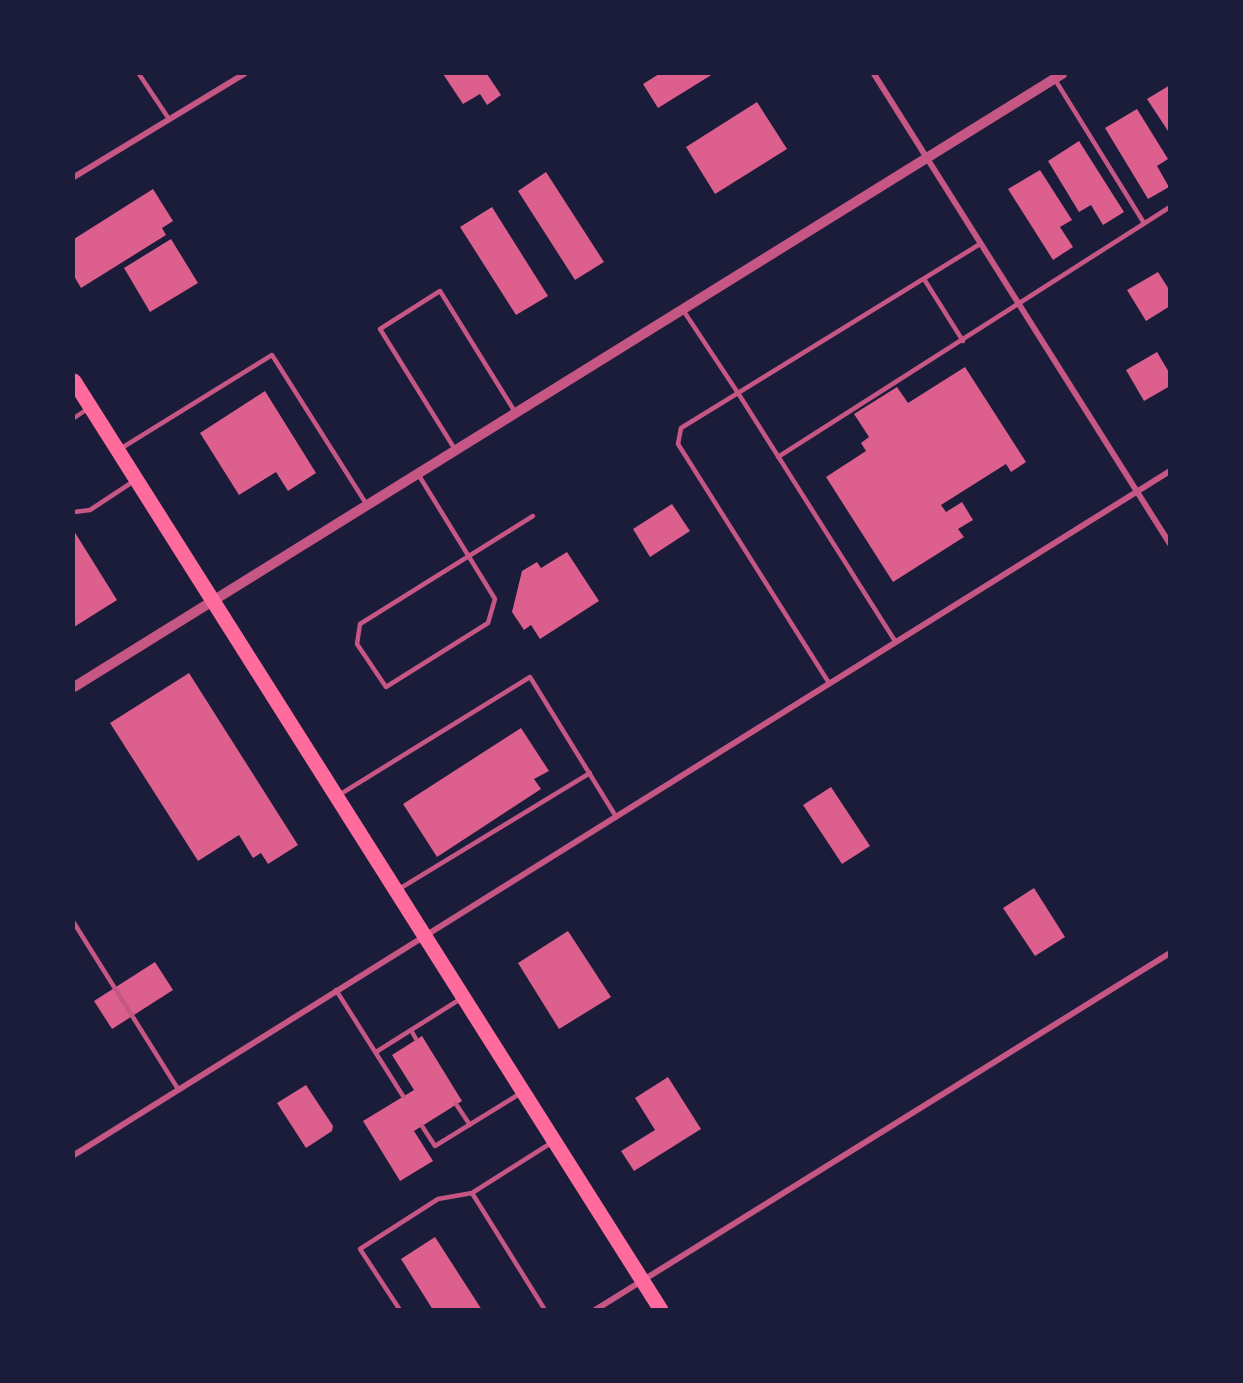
<!DOCTYPE html>
<html>
<head>
<meta charset="utf-8">
<style>
  body { margin:0 }
  #map { position:relative; width:1243px; height:1383px; overflow:hidden; background:#1b1b3a; font-family:"Open Sans",sans-serif }
  canvas { display:block }
  .frame { position:absolute; inset:0; border:75px solid #1b1b3a; pointer-events:none }
</style>
</head>
<body>
<div id="map">
<canvas width="1243" height="1383"></canvas>
<div class="frame"></div>
</div>
<script>
const c = document.querySelector('canvas').getContext('2d');
c.lineJoin = 'round';
function paint(path, color) { c.fillStyle = color; c.fill(path, 'evenodd'); }
function trace(path, color, width, dash) { c.strokeStyle = color; c.lineWidth = width; c.lineCap = dash ? 'butt' : 'round'; c.setLineDash(dash || []); c.stroke(path); }
paint(new Path2D(`
  M443,74h44l14,21 -14,10 -7,-11 -17,10z
  M659,74h54l-55,34 -15,-24z
  M1170,85v49l-23,-35z
  M757,102l30,47 -72,45 -29,-47z
  M1137,109l31,50 -11,7 12,21 -21,12 -43,-71z
  M1079,141l45,71 -21,13 -12,-20 -12,7 -31,-51z
  M1040,170l32,50 -12,7 13,20 -20,13 -45,-71z
  M546,172l58,90 -29,18 -57,-89z
  M153,189l20,32 -11,7 4,7 -85,53 -7,-12v-37z
  M492,207l56,89 -32,19 -56,-88z
  M171,239l27,44 -48,29 -26,-44z
  M1158,272l12,19v15l-24,15 -19,-31z
  M1157,352l13,22v12l-26,15 -18,-31z
  M965,367l61,95 -15,10 -5,-8 -65,41 5,7 16,-10 11,18 -15,9 6,8 -71,45 -67,-105 40,-26 -5,-8 8,-6 -15,-23 43,-27 11,16z
  M265,391l51,82 -28,18 -12,-19 -37,23 -39,-62z
  M672,504l18,27 -40,26 -17,-28z
  M74,531l43,69 -43,27z
  M567,552l32,49 -59,38 -9,-14 -7,5 -12,-18 10,-41 15,-9 4,6z
  M189,673l109,172 -30,19 -7,-11 -8,5 -14,-23 -41,26 -88,-138z
  M521,728l28,43 -15,8 7,10 -104,68 -34,-53z
  M831,787l39,59 -28,18 -39,-59z
  M1034,888l31,49 -30,19 -32,-48z
  M568,931l43,66 -52,32 -41,-66z
  M155,962l18,28 -61,39 -18,-28z
  M422,1036l40,65 -48,30 19,30 -33,20 -37,-60 51,-31 -22,-35z
  M668,1077l33,52 -67,42 -13,-20 34,-21 -20,-32z
  M306,1085l27,41 -1,5 -26,17 -29,-45z
  M435,1237l47,73h-49l-32,-51z`), '#dd5f8e');
trace(new Path2D(`
  M139,74l30,45
  M1054,78l90,145
  M924,279l39,62
  M683,310l55,83 242,-149
  M74,418l15,-10
  M120,449l152,-94 95,150
  M456,451l-76,-122 60,-38 75,121
  M778,457l392,-250
  M418,474l77,125 -7,24 -102,64 -29,-43 3,-20 173,-108
  M74,512l16,-2 44,-29
  M829,683l-151,-239 3,-16 57,-35 157,248
  M339,795l191,-118 85,138
  M399,889l191,-116
  M74,923l104,166
  M336,990l67,106
  M411,1030l51,-32
  M376,1052l35,-22 5,9
  M456,1104l14,21
  M422,1126l13,20 86,-53
  M400,1310l-40,-61 78,-50 34,-6
  M545,1310l-73,-117 79,-50`), '#c65784', 4.5);
trace(new Path2D(`
  M874,74l296,470
  M74,177l170,-103
  M74,1155l1096,-684
  M595,1310l575,-357`), '#c65784', 6);
trace(new Path2D(`
  M74,687l988,-613`), '#c65784', 10);
trace(new Path2D(`
  M74,381l587,929`), '#ff6b9d', 15);
</script>
</body>
</html>
